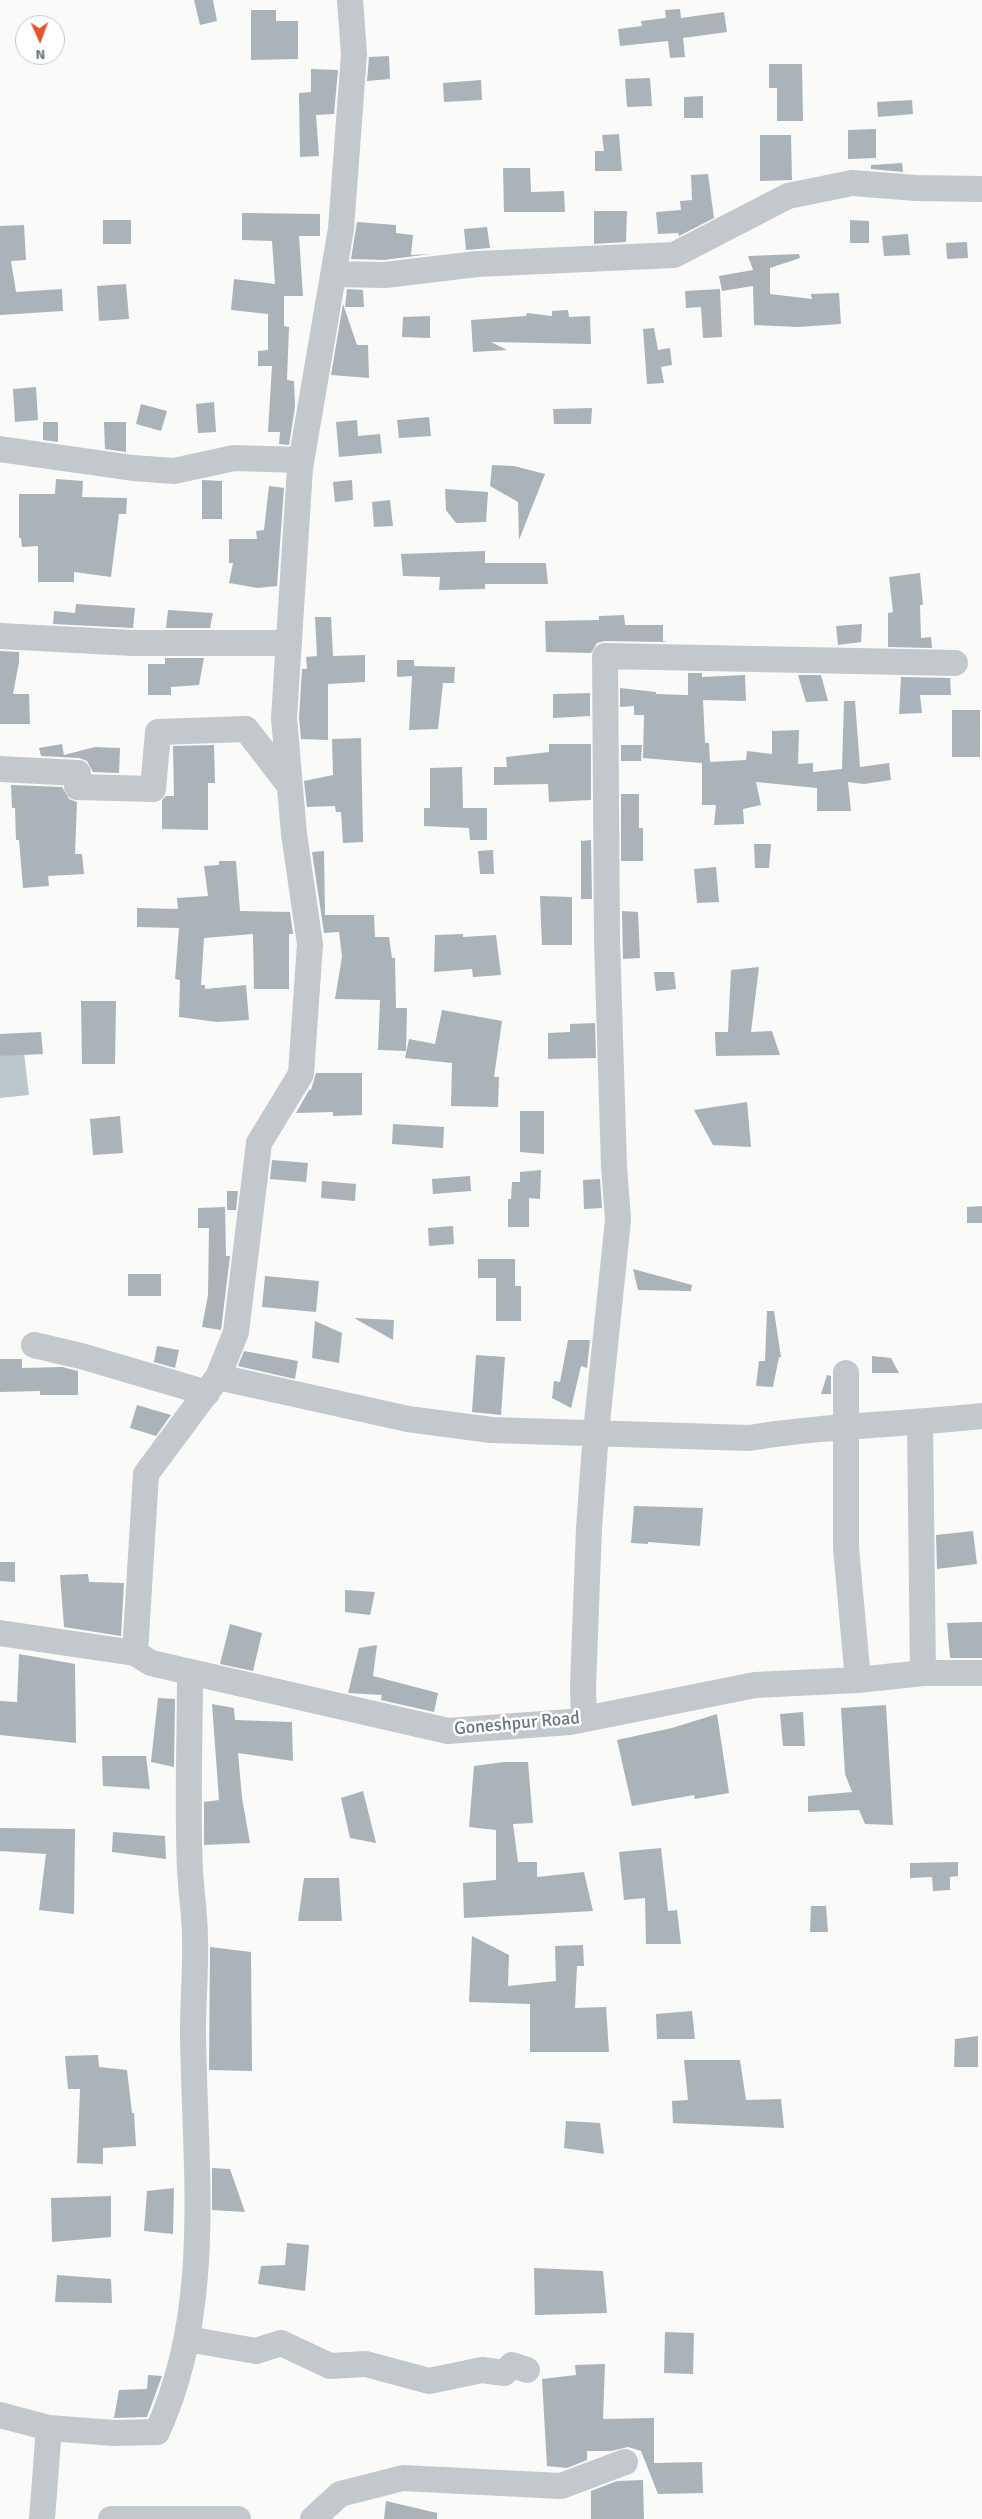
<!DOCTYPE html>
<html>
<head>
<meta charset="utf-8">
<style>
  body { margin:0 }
  #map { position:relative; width:982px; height:2519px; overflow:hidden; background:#fafaf8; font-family:Signika,sans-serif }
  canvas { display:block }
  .north { position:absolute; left:15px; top:15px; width:50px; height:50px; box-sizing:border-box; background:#fff; border:1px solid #c1c8cd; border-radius:50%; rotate:178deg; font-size:14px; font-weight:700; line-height:20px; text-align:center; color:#657683 }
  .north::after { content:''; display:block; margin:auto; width:18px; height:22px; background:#e4572e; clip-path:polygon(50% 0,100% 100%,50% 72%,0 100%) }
</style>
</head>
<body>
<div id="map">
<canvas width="982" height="2519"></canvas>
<div class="north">N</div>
</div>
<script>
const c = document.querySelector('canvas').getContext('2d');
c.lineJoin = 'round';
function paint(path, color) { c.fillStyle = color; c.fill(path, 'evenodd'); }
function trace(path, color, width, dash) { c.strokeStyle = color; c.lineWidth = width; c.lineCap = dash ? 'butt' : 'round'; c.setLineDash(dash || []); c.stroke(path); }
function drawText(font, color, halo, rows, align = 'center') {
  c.font = font + ' Signika,sans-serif'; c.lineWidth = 5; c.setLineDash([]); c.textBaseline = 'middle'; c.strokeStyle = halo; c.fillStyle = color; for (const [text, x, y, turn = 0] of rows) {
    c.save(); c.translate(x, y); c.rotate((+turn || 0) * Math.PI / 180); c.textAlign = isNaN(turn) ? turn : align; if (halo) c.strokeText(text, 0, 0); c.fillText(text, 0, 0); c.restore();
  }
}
paint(new Path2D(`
  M24,1053l5,42 -29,3v-42z`), '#bbc7cb');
paint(new Path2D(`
  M194,0h19l4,21 -17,4z
  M680,9l1,9 43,-6 3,20 -44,6 2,19 -15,1 -2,-17 -48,5 -2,-17 24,-3 -1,-5 25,-3 -1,-8z
  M251,10h25v11h22v38l-47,1z
  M389,56l1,23 -23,2 2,-24z
  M769,64h33l1,57h-26v-33h-8z
  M311,69l27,1 -4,44 -18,1 3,41 -19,1 -1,-64 12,-1z
  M650,78l2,28 -25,1 -2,-28z
  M481,80l1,20 -38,2 -1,-19z
  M703,96v22h-19v-21z
  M912,100l1,14 -35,3 -1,-15z
  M876,129v29l-28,1v-29z
  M619,134l3,37h-27v-20h9l-2,-16z
  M760,135h31l1,45 -32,1z
  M902,163l1,9 -32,-3v-4z
  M503,168h27l1,24 33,-1 1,21h-61z
  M708,174l6,44 -35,18 -1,-3 -20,1 -2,-22 25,-2 -1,-9 12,-1 -1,-25z
  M594,211h33l-1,31 -32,2z
  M242,213l78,1v22h-21l4,60h-19v30l5,1 -2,53 7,1 1,26 -6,38 -10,-1 1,-12h-12l4,-66h-14v-15l10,-1v-36l-37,-4 3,-31 41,5 -3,-43 -30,-1z
  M103,220h28v24h-28z
  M850,220l19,1v22h-19z
  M357,222l39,3v8l17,2 -2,20 20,-1 -47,6 -33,-1z
  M24,225l2,35 -15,1 5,31 46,-3 1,22 -63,4v-89z
  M487,227l3,21 -24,2 -2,-21z
  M908,234l2,21 -26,1 -2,-20z
  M967,242l1,16 -21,1 -1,-16z
  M799,254l1,4 -30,10v26l42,5 -1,-5 28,-1 2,31 -43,3 -44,-2 -1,-39 -31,5 -3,-15 34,-6 -5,-14z
  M126,284l3,35 -30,2 -2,-35z
  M347,289l16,1 1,17h-19z
  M720,289l2,48 -19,1 -2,-31 -15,1 -1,-17z
  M343,304l14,41h11l1,33 -38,-3z
  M568,310l1,7 21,-1 1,28 -100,-2 16,8 -34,2 -2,-32 55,-4 1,-3 25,3v-5z
  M430,316v22l-28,-1 1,-20z
  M654,328l4,22 12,-2 2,17 -11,2 3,16 -17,1 -4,-55z
  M36,387l2,33 -23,2 -2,-33z
  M214,402l2,30 -18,1 -2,-29z
  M141,404l26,7 -6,20 -25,-7z
  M592,408l-1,16h-37l-1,-15z
  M429,417l2,19 -32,2 -2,-18z
  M357,420l1,16 22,-2 2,19 -43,4 -3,-35z
  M43,422h15v20l-15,-2z
  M104,422h22v30l-21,-3z
  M492,465l22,1 31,8 -26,66 -1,-38 -28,-16z
  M56,479l27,2 -1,16 45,1 -1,16h-7l-8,63 -37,-5v10h-36v-36l-16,1 -1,-9h-2v-44h36z
  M202,480l20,1v38h-20z
  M352,480l1,20 -18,2 -2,-20z
  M269,486l15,2 -7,98 -19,2 -29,-5 4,-20h-4v-24h28l-1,-8 8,-1z
  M445,489l43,3 -2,30 -30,1 -10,-13z
  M390,500l3,26 -19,1 -2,-25z
  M485,551v12h61l2,21h-63v5l-46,1 1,-13 -37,-1 -2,-22z
  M920,573l3,32h-3l1,33 10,-1 1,11 -44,-1v-34l5,-1 -4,-35z
  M76,604l59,4 -2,20 -80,-4 1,-13 21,2z
  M168,610l45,3 -3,15h-44z
  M624,615l1,10h38v16l4,1 -62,-1 -8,2 -6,10 -45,-1 -1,-31 54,-1v-4z
  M315,617h16l2,39 32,-1v27l-37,2v56l-27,-1 -2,-21 3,-49h5l-1,-12 11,-1z
  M862,624l-1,18 -23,3 -2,-19z
  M0,651l19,1v10l-6,32h16l1,30h-30z
  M165,658h39l-5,27 -28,2v8h-23v-31h17z
  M397,660h17v6l41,1 -1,16h-11l-5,46 -29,1 3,-54 -15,1z
  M688,673h14v4l43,-2 1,26 -43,-1 2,43h4l1,19 36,-2 1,-9 25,3v-23l27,-1 -1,34 15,-1v9l29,-3 2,-68h11l5,66 29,-4 2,17 -27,4 -16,-2 3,29h-34v-23l-61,-6 5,23 -18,4 1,15 -30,1 2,-20h-14v-42l-59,-5 1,-43h-10v-9l-14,1v-19l36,4v2l32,1z
  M798,675h23l7,26 -22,1z
  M901,677l49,1 1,17h-31l2,18 -23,1z
  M590,693v23l-37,2v-24z
  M952,710h28v47h-28z
  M361,738l2,104 -20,1 -2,-31h-5l-1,-6 -28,1 -3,-26 29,-6 -1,-36z
  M62,744l2,11 31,-8 25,1 -1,25 -26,-1 -6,-11 -8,-3 -38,-2 -2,-8z
  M549,744h42v56l-42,2 -1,-18 -54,1v-18h13l-1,-10 43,-5z
  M214,745l1,38h-7v47l-46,-1v-29l4,-4h8l-1,-50z
  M621,745h21l-1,16h-20z
  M462,767l1,41h24v32h-17l-1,-12 -45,-2v-18h6v-40z
  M11,785l51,2 7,12 8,3 -2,52h7l2,20 -36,2 1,10 -26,2 -4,-48h-3l-1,-32h-3z
  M621,794h18v34h4v33h-22z
  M591,840l1,59h-11v-58z
  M754,844h17l-2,24h-14z
  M493,850l1,24h-14l-2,-23z
  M324,851l1,64h49l1,22h14l3,21h3l1,50h11l-1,43 -28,-1 2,-50 -45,-1 7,-42 -3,-25 -15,1 -12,-81z
  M219,861h17l4,50 50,1 3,22h-4v55h-35l-1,-55 -49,4 -3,47h4v4l41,-4 3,35 -32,2 -38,-5 1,-37 -5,-1 4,-51 -42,-1v-19l41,1 -1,-11 31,-2 -4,-30 15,-1z
  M716,867l3,35 -22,1 -3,-34z
  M540,896l32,1v48h-30z
  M622,911l16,1 2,46 -17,1z
  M463,934v3l33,-2 5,40 -28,2 -1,-8 -38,3 1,-37z
  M759,967l-8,65 21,-1 8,24 -64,1 -1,-24h13l3,-62z
  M654,972h20l2,17 -20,2z
  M81,1001h35l-1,63h-33z
  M442,1010l60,11 -8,56h5l-1,30 -47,-1 1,-43 -47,-5 4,-19 26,5z
  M595,1023l1,35 -48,1v-26l22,-1v-8z
  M41,1032l2,22 -43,2v-22z
  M316,1073h46v42l-29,1v-4l-37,1 13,-23h2z
  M747,1102l4,45 -38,-2 -19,-35z
  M520,1111h24v43l-24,-2z
  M120,1116l3,37 -30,2 -3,-36z
  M393,1124l51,3 -1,21 -51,-4z
  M272,1160l36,3 -2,19 -36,-3z
  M541,1170l-1,29 -11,-1v29h-21v-28h3l1,-17h8v-10z
  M470,1176l1,15 -38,3 -1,-15z
  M600,1179l2,29 -18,1 -1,-29z
  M322,1181l34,3 -1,17 -34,-3z
  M227,1191h11l-2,19h-9z
  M982,1206v17h-15v-16z
  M225,1207l1,49h4l-9,74 -19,-3 6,-32 1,-67h-11v-20z
  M453,1226l1,18 -25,2 -1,-18z
  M478,1259h37v27h6v35h-25v-43h-18z
  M633,1269l59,16 -1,6 -53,-1z
  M128,1274h33v22h-33z
  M265,1276l54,5 -3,31 -54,-5z
  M767,1311h7l7,46h-2l-6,30 -17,-1 3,-25h6z
  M354,1318l40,2 -1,20z
  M315,1321l27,12 -3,30 -27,-5z
  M568,1340h22l-3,28 -6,-2 -10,42 -19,-10 2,-17 6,1z
  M157,1346l22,4 -4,18 -21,-6z
  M244,1351l54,10 -3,18 -57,-13z
  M476,1355l29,2 -4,58 -29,-3z
  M872,1356l19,2 8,15h-27z
  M0,1359h22v9l40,-1 16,4v24h-38v-4l-40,1z
  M827,1375l4,1v18h-10z
  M137,1405l34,10 -15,21 -26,-8z
  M634,1506l69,2 -3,38 -52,-4v2l-17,-1z
  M973,1531l4,33 -40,5 -1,-34z
  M0,1562h15v20l-15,-1z
  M88,1574l1,8 35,1 -3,53 -57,-9 -4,-52z
  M345,1590l30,2 -5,23 -25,-3z
  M982,1622v36h-32l-3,-35z
  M230,1624l32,9 -9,38 -33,-7z
  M377,1645l-4,31 65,17 -4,19 -53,-12 1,-5 -34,-2 11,-45z
  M19,1654l56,10 1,79 -76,-8v-34l17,1z
  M158,1698l17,1 -1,68 -23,-5z
  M212,1704l22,4 1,12 57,2 1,39 -55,-8 4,45 8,45 -46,2v-43l15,-2z
  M886,1705l7,120 -28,-1 -6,-14 -51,2v-16l44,-4 -7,-18 -4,-66z
  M803,1712l2,34h-22l-3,-32z
  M717,1714l12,79 -34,6 -1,-4 -62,11 -15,-66 55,-12z
  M102,1756h44l4,33 -47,-3z
  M504,1762h24l5,61 -20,1 5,38h19v15l47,-5 9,39 -129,7 -1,-35 33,-3v-50l-27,-3 5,-61z
  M363,1791l13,52 -26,-5 -9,-40z
  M0,1828l75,1 -1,85 -35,-4 7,-56 -46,-3z
  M113,1832l52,4 1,23 -54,-7z
  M661,1848l7,63 9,-1 4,34h-35l-1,-46 -21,2 -5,-48z
  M958,1862v14l-8,1v13l-17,1 -1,-14 -22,1v-15z
  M304,1878h35l3,43h-44z
  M811,1906h15l2,26h-18z
  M472,1936l37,19 -1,31 48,-5 -1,-35 28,-1 1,21h-7l-2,42 31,-1 3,45h-79v-48l-61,-2z
  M210,1947l41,5 1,119 -43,-1z
  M692,2011l3,28h-38l-1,-25z
  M978,2036v31h-24l1,-28z
  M98,2055l1,12 28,3 5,43h2l2,33 -33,2v16l-26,-1 3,-74h-12l-3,-33z
  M684,2060h56l6,40 35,-1 3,29 -111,-5 -1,-22 16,-1z
  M566,2121l34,2 4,31 -40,-6z
  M212,2168l18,1 15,43 -33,-2z
  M174,2188l-1,46 -29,-3 3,-40z
  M111,2196v41l-59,5 -1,-44z
  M287,2243l22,2 -4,46 -47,-7 3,-18 24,-1z
  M534,2268l69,3 4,42 -72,2z
  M57,2275l54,4 1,24 -57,-1z
  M665,2332l29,1 -1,41 -29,-1z
  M605,2364l-2,55 51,-1v45l48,-1 1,31 -45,1 -17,-43 -13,-4 -17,4h-24v9l-20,8 -20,-2 -5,-87 34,-4 -1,-10z
  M148,2375l14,1 -15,41 -33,1 5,-28 28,-1z
  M643,2480l1,39h-53v-28l26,-10z
  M386,2501l51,12v6h-53z`), '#aab3b9');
trace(new Path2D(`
  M334,274l51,1 92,-11 197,-9 114,-59 64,-13 64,5 66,1
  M0,449l133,19 41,3 60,-13 67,2
  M0,636l133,7h156
  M0,769l78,4 -1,14 76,2 5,-57 88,-3 44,57
  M34,1345l47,11 126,37
  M846,1373v175l12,132
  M218,1377l190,42 83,11 258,8c77,-13 156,-13 233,-22
  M920,1423l3,250
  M0,1633l135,20 16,10 297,68 122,-9 185,-37 103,-5 65,-7h59
  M135,1653l11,-179 72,-97 18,-45 23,-189 42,-69 9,-130 -16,-110 -10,-116 16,-250 41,-239 13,-175 -4,-54
  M584,1719l-1,-32 6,-159 7,-96 22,-212 -4,-54 -7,-226 -2,-284 350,7
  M187,2339l69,12 25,-8 49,23 36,-2 63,17 53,-11 22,3 8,-8 15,5
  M0,2415l49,13 65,5 43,-1c58,-125 37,-268 36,-402 0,-31 3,-62 2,-92 0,-23 -4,-46 -5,-69 -3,-66 0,-131 0,-197
  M42,2519l7,-91
  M111,2519h127
  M313,2519l27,-25 63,-16 158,8 64,-24`), '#c3c8cc', 26);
drawText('18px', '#657683', '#fff', [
  ["Goneshpur Road",517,1724,-5]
]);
</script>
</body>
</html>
